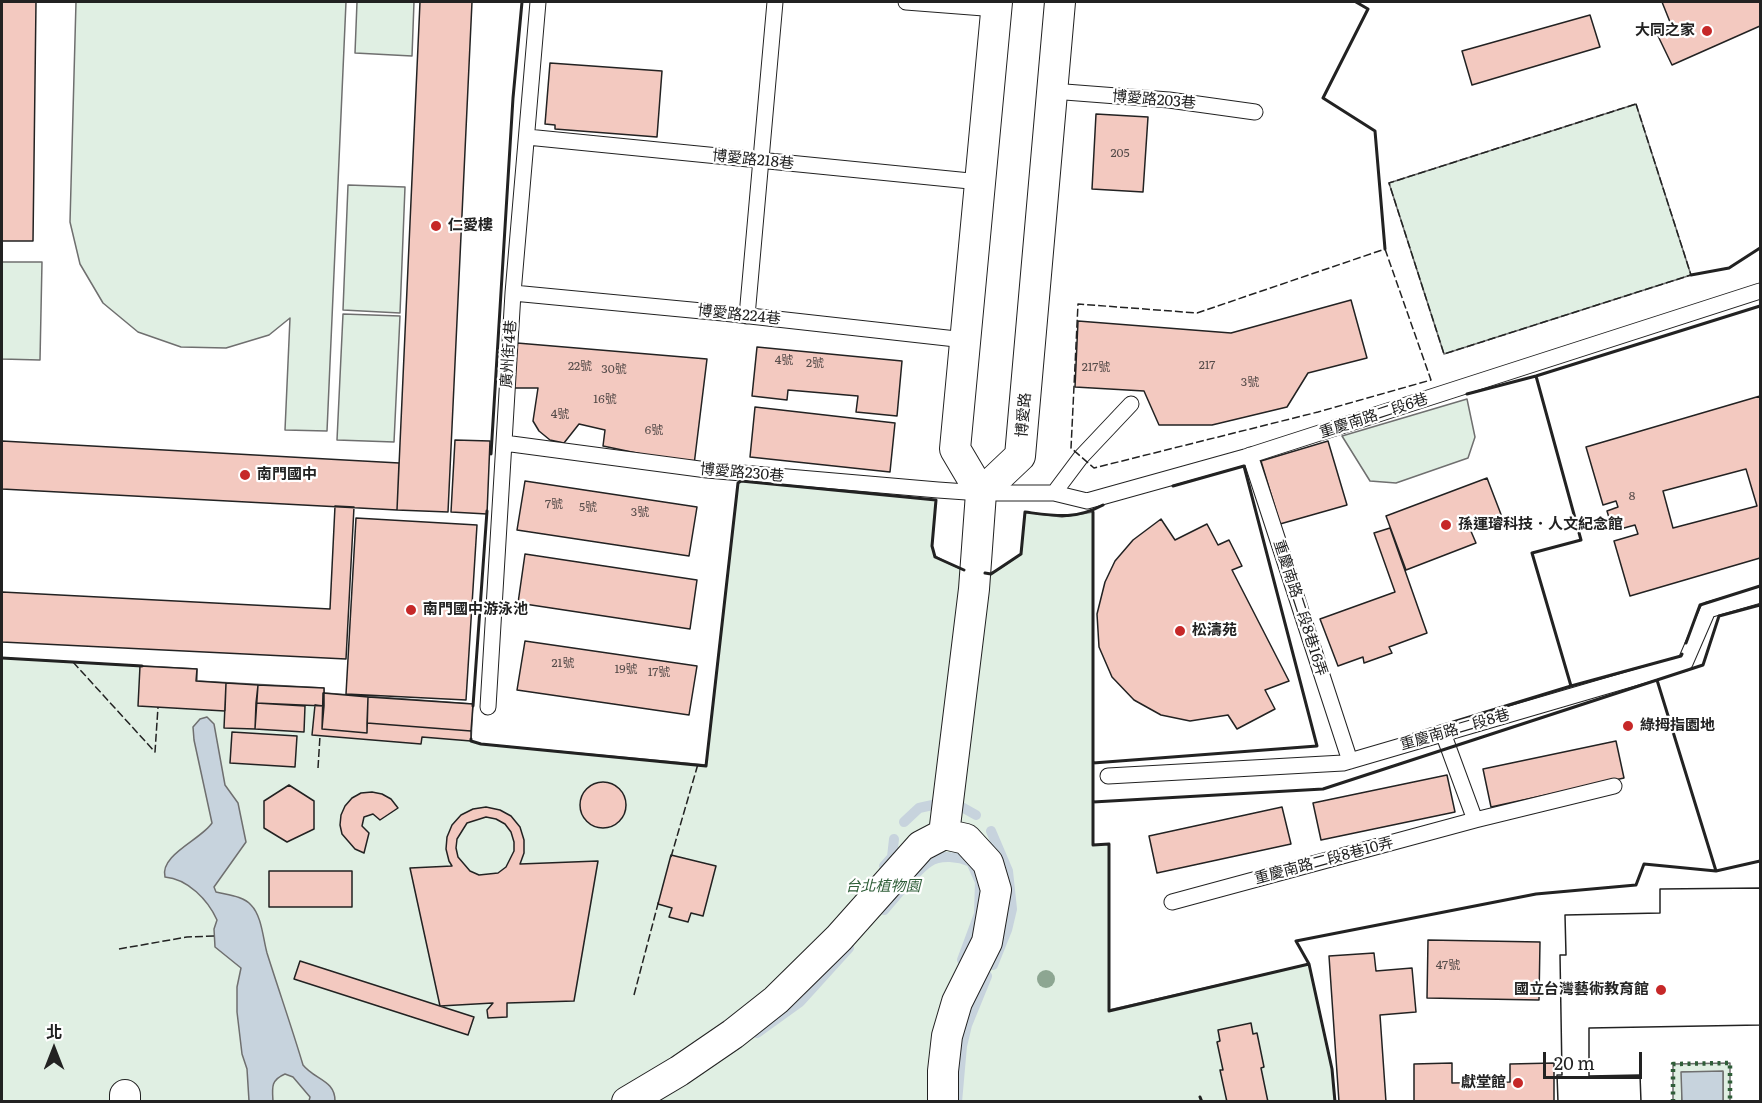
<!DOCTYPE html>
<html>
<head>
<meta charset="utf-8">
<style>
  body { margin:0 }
  #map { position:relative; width:1762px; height:1103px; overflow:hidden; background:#fff; font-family:Literata,"Noto Sans TC",serif }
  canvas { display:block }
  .frame { position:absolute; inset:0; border:3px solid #222; pointer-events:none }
  .north { position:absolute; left:24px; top:1019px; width:60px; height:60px; -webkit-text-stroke:4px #fff; paint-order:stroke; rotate:0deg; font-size:16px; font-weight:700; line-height:24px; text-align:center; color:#222 }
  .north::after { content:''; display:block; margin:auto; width:21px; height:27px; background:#222; clip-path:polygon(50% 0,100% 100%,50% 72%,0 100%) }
  .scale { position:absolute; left:1543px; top:1052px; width:99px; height:27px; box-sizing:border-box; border:3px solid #222; border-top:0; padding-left:8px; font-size:18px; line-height:21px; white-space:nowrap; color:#222; -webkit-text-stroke:4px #fff; paint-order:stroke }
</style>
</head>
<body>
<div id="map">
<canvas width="1762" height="1103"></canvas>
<div class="frame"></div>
<div class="north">北</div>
<div class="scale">20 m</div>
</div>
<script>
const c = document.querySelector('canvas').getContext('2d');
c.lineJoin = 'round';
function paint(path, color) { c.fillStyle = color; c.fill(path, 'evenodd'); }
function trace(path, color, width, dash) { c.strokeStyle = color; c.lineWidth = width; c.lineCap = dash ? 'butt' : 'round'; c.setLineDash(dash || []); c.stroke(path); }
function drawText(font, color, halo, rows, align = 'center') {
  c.font = font + ' Literata,"Noto Sans TC",serif'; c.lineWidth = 4.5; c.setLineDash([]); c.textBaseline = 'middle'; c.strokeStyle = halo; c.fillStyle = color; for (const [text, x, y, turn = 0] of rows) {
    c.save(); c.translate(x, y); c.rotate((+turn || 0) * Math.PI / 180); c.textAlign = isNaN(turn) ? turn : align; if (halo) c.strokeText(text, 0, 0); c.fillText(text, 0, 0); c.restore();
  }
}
const green = new Path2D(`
  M76,2h270l-19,429 -42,-1 5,-112 -21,17 -43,13 -45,-1 -43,-15 -35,-29 -23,-39 -10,-42z
  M357,2h57l-2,54 -57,-3z
  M1636,104l55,171 -247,79 -55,-171z
  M348,185l57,2 -5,126 -57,-3z
  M2,262h40l-2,98 -38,-1z
  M343,314l57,2 -6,126 -57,-2z
  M1467,399l8,38 -7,21 -72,25 -26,-2 -28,-45z
  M741,481l195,19 -4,46 3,10c14,8 41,23 58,16 10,-4 19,-12 28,-18l4,-42 37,5 31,-5v333l16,-1v166l200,-46 23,105 3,32 -1333,1v-444l195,11v12l127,7v5l149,11 -2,37 10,3 225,21 32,-282z
  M1730,1063v38h-7v-29h-41v29h-9v-37z`);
paint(green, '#e0efe3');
trace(green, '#6f6f6f', 1.5);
const water = new Path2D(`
  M207,717l7,7 11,61 13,18 8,39 -32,45 2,5c12,3 27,4 35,13 11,11 12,34 16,48 12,38 25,75 36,112 12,15 32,15 32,36h-26l1,-4 -17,-20 -8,-3c-14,6 -13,13 -12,27h-24l-2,-32 -5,-15 -5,-42v-25l4,-19 -26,-21 -1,-18 3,-9c-9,-20 -29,-41 -52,-43 -6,-22 37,-38 47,-54l-18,-83 -1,-13 7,-8z
  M1723,1071v30h-41l-1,-29z`);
paint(water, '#c7d3dd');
trace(water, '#6f6f6f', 1.5);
trace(new Path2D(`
  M960,806l16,9
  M904,822l15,-14 18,-4
  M991,831l17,40 4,38 -5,21 -14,35
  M884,866l8,-9 2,-18
  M884,910c12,-13 31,-39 45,-48 12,-8 30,-5 42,0l9,20 -1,32 -17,46
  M757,1033l43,-31 49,-54
  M957,1102l5,-56 5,-21 20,-49`), '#c7d3dd', 10);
const building = new Path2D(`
  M2,2h34l-3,239h-31z
  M420,2h52l-24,510 -51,-2z
  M1662,2h98v24l-88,39 -14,-29 14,-9z
  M1590,15l10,32 -128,38 -10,-34z
  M550,63l112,8 -5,66 -102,-8v-4l-10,-1z
  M1096,114l52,3 -5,75 -51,-3z
  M1351,300l16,58 -59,15 -21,34 -75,18h-53l-15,-34 -69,-4 3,-66 153,12z
  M517,343l190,16 -13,106 -91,-19 2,-16 -26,-6 -15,19 -14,-3 -11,-9 -6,-10 5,-33h-24z
  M757,347l145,14 -5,55 -41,-4 2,-16 -70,-6 -1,10 -35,-4z
  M1760,396v162l-130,38 -16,-55 24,-7 -3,-9 -22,6 -6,-20 11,-4 -2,-6 -13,4 -17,-58zM1746,469l11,37 -84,22 -10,-37z
  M755,407l140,16 -5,49 -140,-15z
  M455,440l35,1 -3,73 -36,-2z
  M2,441l397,22 -2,47 -395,-21z
  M1328,441l19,64 -67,19 -19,-63z
  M1487,478l15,39 -32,12 6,14 -70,27 -20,-54z
  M525,481l172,26 -8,49 -172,-26z
  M335,506l19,1 -8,152 -344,-17v-50l328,17z
  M356,518l121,7 -11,175 -120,-6z
  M1161,519l14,21 32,-16 11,21 11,-5 13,26 -10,4 57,111 -24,9 10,19 -38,20 -9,-14 -38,6 -29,-6 -27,-15 -22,-23 -13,-30 -2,-33 8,-32 10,-21 18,-21z
  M1390,528l37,105 -38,14 3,6 -28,10 -1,-6 -25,9 -18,-47 75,-27 -21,-59z
  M525,554l172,26 -7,49 -172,-26z
  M525,641l172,25 -8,49 -172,-25z
  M140,666l57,3 -1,12 30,2 -1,28 -87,-5z
  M226,683l32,2 -3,44 -31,-1z
  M258,685l66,3v18l-68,-3z
  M323,693l45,4 -1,36 -45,-4z
  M368,697l105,7 -2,27 -104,-8z
  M256,703l49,3 -1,26 -49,-3z
  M315,705l9,1 -2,23 45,4v-10l104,8v10l-49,-4 -1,7 -109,-9z
  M232,732l65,4 -2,31 -65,-4z
  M1616,741l8,37 -133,29 -8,-38z
  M1447,775l8,37 -134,28 -8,-37z
  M580 805a23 23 0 1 1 46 0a23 23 0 1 1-46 0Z
  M289,785l25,16v28l-27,13 -23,-14v-27z
  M372,792l10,2 9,5 7,9 -18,12 -7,-6 -9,3 -2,9 7,7 -5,20 -9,-4 -13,-15 -2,-9 1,-10 4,-9 7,-8 9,-5z
  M486,807l14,3 11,6 9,11 4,13v13l-4,11 78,-3 -24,140 -67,2v14l-19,1 -1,-8 6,-7 -53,3 -30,-138 42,-2 -3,-5 -3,-12 1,-12 5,-12 9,-10 12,-6zM486,817l10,2 9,5 6,8 3,10v9l-8,16 -8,6 -19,2 -9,-4 -12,-14 -2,-9 1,-9 10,-16z
  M1282,807l9,37 -134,29 -8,-37z
  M671,855l45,11 -13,50 -12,-3 -3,9 -19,-5 3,-9 -14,-4z
  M269,871h83v36h-83z
  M1760,888v137l-171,3v48l51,-1 1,27h-83l-1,-27h5l-2,-120h6l-1,-40 95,-2v-24z
  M1760,888v137l-171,3v48l51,-1 1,27h-83l-1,-27h5l-2,-120h6l-1,-40 95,-2v-24z
  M1428,940l112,2 -1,58 -112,-2z
  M1374,953l2,18 36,-3 4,44 -36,3 6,87h-47l-10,-146z
  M300,961l174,56 -6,18 -174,-56z
  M1251,1023l2,11 4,-1 7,34 -3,1 7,34h-41l-7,-32h3l-6,-28 3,-1 -2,-11z
  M1452,1063v20l58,-1v-18l44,-1v39h-140v-38z`);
paint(building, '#f3c9c0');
trace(building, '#222', 1.5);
const lane = new Path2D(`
  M906,2l91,7
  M1052,91l117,9 86,12
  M527,137l453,45
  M513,293l210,20 242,27
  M747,316l28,-314
  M504,443l203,27 231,20 43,3h73l33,8 158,-44 515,-166
  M1250,455l100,306
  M1054,493l27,-36 50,-53
  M488,707l25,-414 25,-291
  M1443,733l32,87 139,-34
  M1108,776l235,-13 342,-100 23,-53 52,-15
  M1172,902l303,-82`);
const street = new Path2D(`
  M981,493l39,-37 40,-454
  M981,493l-26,-44 42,-447
  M944,834l30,-245 7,-96
  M125,1102v-7
  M627,1102l52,-31 54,-37 43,-34 63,-62 82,-92 23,-12 22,5 22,24 8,27 -9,52 -30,60 -10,34 -4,35v31`);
trace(lane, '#222', 17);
trace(street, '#222', 32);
trace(lane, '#fff', 15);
trace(street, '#fff', 30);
trace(new Path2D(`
  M1673,1102v-38l57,-1v39`), '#2f5e38', 4.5, [3, 4.5]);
trace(new Path2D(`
  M1636,104l55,171 -247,79 -55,-171z
  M1385,249l46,131 -113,32 -224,56 -23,-20 7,-144 119,9z
  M73,662l82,90 3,-45
  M318,768l2,-32
  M671,857l27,-93
  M119,949l68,-12 28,-1
  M634,995l25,-95`), '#222', 1.5, [8, 3]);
trace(new Path2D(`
  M1356,2l12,7 -45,89 52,33 10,118
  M1691,275l38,-7 31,-20
  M1536,376l45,164 -49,13 39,133
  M1467,394l69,-18 224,-70
  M491,454l22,-356 9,-96
  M1093,512v333l16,-1v167l200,-47
  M985,573l6,1 30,-20 4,-42c31,4 50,8 78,-7
  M1686,643l14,-38 60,-19
  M2,658l140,8
  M1657,680l59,191
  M473,706l14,-195
  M1404,737l167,-51 110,-30 1,-2
  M471,739v2l10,3 225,22 32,-283 3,-2 195,19 -4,46 3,11 29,13
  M1093,763l224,-17 -73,-280 -71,20
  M1093,802l230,-13 380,-124 16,-49 41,-11
  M1200,1097l2,5
  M1335,1102l-3,-33 -23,-105 -13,-23 240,-47 100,-9 8,-21 72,7 44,-10`), '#222', 3);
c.fillStyle = '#8da692';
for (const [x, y] of [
  [1046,979]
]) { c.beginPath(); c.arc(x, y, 9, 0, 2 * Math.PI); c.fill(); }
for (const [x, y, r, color] of [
  [1707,31,6,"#c62828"],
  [436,226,6,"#c62828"],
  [245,475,6,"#c62828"],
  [1446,525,6,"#c62828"],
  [411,610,6,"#c62828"],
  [1180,631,6,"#c62828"],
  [1628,726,6,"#c62828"],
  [1661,990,6,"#c62828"],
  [1518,1083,6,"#c62828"]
]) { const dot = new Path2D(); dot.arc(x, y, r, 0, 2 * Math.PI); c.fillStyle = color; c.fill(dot); trace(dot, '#fff', 2); }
drawText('12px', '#564c4a', null, [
  ["205",1120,153],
  ["4號",784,360],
  ["2號",815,363],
  ["217",1207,365],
  ["22號",580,366],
  ["217號",1096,367],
  ["30號",614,369],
  ["3號",1250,382],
  ["16號",605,399],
  ["4號",560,414],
  ["6號",654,430],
  ["8",1632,496],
  ["7號",554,504],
  ["5號",588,507],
  ["3號",640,512],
  ["21號",563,663],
  ["19號",626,669],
  ["17號",659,672],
  ["47號",1448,965]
]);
drawText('bold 15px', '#222', '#fff', [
  ["大同之家",1695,31,"right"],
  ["仁愛樓",448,226],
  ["南門國中",257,475],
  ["孫運璿科技．人文紀念館",1458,525],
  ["南門國中游泳池",423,610],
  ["松濤苑",1192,631],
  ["綠拇指園地",1640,726],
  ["國立台灣藝術教育館",1649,990,"right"],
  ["獻堂館",1506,1083,"right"]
], 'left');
drawText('15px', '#222', '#fff', [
  ["博愛路203巷",1154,100,5],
  ["博愛路218巷",753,160,6],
  ["博愛路224巷",739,315,6],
  ["廣州街4巷",509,354,-86],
  ["博愛路",1024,415,-85],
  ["重慶南路二段6巷",1374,416,-18],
  ["博愛路230巷",742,473,5],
  ["重慶南路二段8巷16弄",1300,608,72],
  ["重慶南路二段8巷",1455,730,-16],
  ["重慶南路二段8巷10弄",1324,861,-15]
]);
drawText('italic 15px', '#2f5e38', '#fff', [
  ["台北植物園",883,887]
]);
</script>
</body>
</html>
